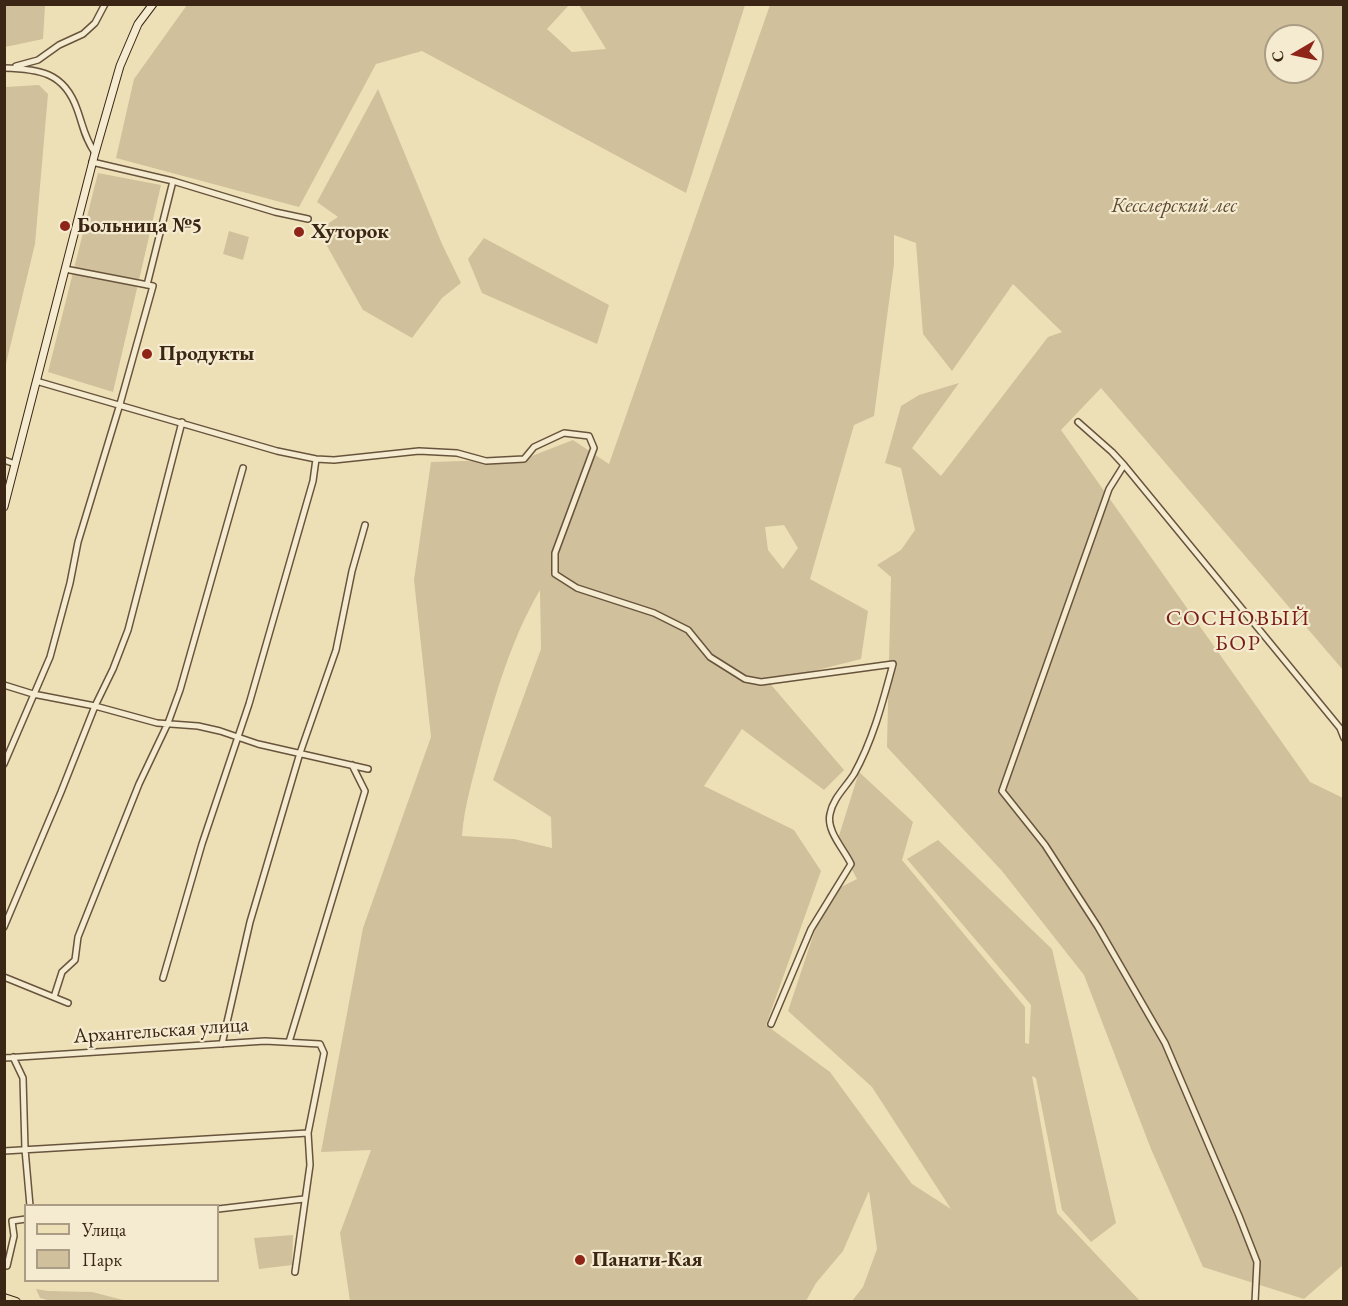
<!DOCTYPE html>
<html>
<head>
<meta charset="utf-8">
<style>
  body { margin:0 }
  #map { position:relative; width:1348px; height:1306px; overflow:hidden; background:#eee0b6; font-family:"EB Garamond",serif }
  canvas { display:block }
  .frame { position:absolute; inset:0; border:6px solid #3b2615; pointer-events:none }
  .legend { position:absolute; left:24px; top:1204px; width:195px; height:78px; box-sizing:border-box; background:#f4ebd0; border:2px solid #aa9c85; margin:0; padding:8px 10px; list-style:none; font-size:18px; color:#3b2615 }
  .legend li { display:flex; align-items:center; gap:12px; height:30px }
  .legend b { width:30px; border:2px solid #aa9c85 }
  .north { position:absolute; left:1264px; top:24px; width:60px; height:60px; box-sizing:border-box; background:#f4ebd0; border:2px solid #aa9c85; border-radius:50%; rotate:261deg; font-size:16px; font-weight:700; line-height:24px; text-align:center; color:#3b2615 }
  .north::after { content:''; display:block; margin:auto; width:21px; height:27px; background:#8f2418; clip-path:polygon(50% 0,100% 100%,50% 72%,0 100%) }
</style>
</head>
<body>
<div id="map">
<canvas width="1348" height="1306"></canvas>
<div class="frame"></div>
<ul class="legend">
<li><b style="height:8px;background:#eee0b6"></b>Улица</li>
<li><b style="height:16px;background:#d0c09b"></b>Парк</li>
</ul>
<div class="north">С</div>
</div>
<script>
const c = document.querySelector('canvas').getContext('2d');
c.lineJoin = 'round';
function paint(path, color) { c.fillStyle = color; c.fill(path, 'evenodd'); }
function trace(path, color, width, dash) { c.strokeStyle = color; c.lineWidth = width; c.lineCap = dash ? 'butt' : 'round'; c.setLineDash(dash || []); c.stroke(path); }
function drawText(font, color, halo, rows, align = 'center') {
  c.font = font + ' "EB Garamond",serif'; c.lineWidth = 4.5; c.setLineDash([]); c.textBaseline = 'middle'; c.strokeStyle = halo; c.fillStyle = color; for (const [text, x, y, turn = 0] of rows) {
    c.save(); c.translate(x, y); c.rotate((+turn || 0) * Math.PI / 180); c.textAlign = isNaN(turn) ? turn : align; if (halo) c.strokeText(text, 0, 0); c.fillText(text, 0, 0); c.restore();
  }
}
paint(new Path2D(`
  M5,4l40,1 -2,34 -38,8z
  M187,5h382l-22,24 25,23 34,-3 -27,-44h166l-59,188 -264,-142 -46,13 -77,143 -183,-49 18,-79z
  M770,5h573v665l-242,-282 -40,42 249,352 33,16v467l-39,34 -101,-32 -52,-118 -67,-174 -82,-104 -115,-124 4,-170 -14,-12 24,-15 14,-20 -14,-62 -16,-5 16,-57 18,-11 40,-12 -47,65 29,28 107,-139 14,-5 -49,-48 -61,87 -29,-37 -7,-91 -22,-8v29l-20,152 -20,9 -44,154 58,32 -7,48 -83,21h-11l77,90 -20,20 -82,-61 -38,57 90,44 27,41 -55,154 64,47 82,112 39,25 -79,-122 -84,-76 39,-117 30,-15 -20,-37 22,-70 54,50 -11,38 123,147v36l4,1 2,-39 -124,-146 31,-19 114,109 64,274 -25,19 -29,-32 -26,-132 -4,-2 25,137 83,88h-288l11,-14 14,-38 -8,-58 -26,60 -27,32 -10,18h-456l-10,-68 31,-83 -50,2 42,-224 68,-191 -17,-157 17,-118 93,-3 49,-19 36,24zM1276,36h36v36h-36zM784,525l14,23 -15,21 -15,-19 -3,-23zM540,590l1,59 -48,131 58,37 1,31 -38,-9 -52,-3c2,-29 11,-58 18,-86 15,-54 31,-111 60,-160z
  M39,85l9,9 -13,150 -30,124v-281z
  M378,89l64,155 19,39 -19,15 -30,40 -49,-28 -45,-80 20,-13 -21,-15z
  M98,173l63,12 -48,207 -65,-20z
  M229,231l20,6 -6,23 -20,-6z
  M484,238l125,67 -12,39 -115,-51 -14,-34z
  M293,1235l-1,30 -33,4 -5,-31z
  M36,1289l12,2 44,1 35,9h-76l-11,-3z`), '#d0c09b');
const minor = new Path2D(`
  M16,66l22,-6 21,-15 24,-11 12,-11 10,-19
  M4,68c35,1 60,4 73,41 6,16 7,28 18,44
  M92,162l81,19 102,31 33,7
  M147,285l26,-104
  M36,381l241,70 39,8 18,1 85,-9 38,2 29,8 38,-2 10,-12 30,-14 25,3 5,12 -39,105v21l22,14 77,25 34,17 22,27 35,22 16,3 132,-18c-10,37 -20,76 -39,110 -8,13 -21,24 -24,40 -4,17 14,35 21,50l-40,65 -40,95
  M1078,422l34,30 12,13 216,263 4,10
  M4,460l11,4
  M1124,465l-15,24 -107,302 43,54 53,82 67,116 74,173 18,46 -2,40
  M4,685l29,9 62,12 62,17 41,3 22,5 38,13 110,25
  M4,764l46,-107 20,-74 8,-41 42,-138 33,-118 -88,-17
  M4,927l57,-135 34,-86 18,-37 15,-39 54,-208
  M4,977l64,26
  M163,978l39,-134 47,-140 64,-223 3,-22
  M54,997l8,-25 13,-12 3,-23 61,-153 29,-61 12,-33 63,-222
  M289,1042l76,-251 -13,-26
  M222,1044l28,-122 50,-169 36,-103 16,-79 13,-46
  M13,1057l10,21 2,71 5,57
  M4,1058l261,-17 55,3 4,9 -16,80 2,32 -15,107
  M4,1151l304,-18
  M218,1209l86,-10
  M4,1265l3,1 7,-30 -2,-15 14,-2`);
const secondary = new Path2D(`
  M4,507l91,-354 25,-87 18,-42 15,-20`);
const primary = new Path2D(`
  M4,1298l12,4`);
trace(minor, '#68543d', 8);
trace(secondary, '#3b2615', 9);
trace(primary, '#3b2615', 10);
trace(minor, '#f4ebd0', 5);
trace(secondary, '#f4ebd0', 7);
trace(primary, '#eee0b6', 8);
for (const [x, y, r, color] of [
  [65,226,6,"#8f2418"],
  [299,232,6,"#8f2418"],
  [147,354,6,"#8f2418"],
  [580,1260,6,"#8f2418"]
]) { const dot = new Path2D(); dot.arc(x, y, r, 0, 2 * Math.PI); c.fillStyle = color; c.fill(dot); trace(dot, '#f4ebd0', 2); }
drawText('italic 21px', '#604c36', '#f4ebd0', [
  ["Кесслерский лес",1174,206]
]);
drawText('bold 21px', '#3b2615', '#f4ebd0', [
  ["Больница №5",77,226],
  ["Хуторок",311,232],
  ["Продукты",159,354],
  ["Панати-Кая",592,1260]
], 'left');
drawText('21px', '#3b2615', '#f4ebd0', [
  ["Архангельская улица",161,1031,-4]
]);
c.letterSpacing = '1.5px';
drawText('22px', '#7a1f14', '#f4ebd0', [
  ["СОСНОВЫЙ",1238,619],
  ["БОР",1238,644]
]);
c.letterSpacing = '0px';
</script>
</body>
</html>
